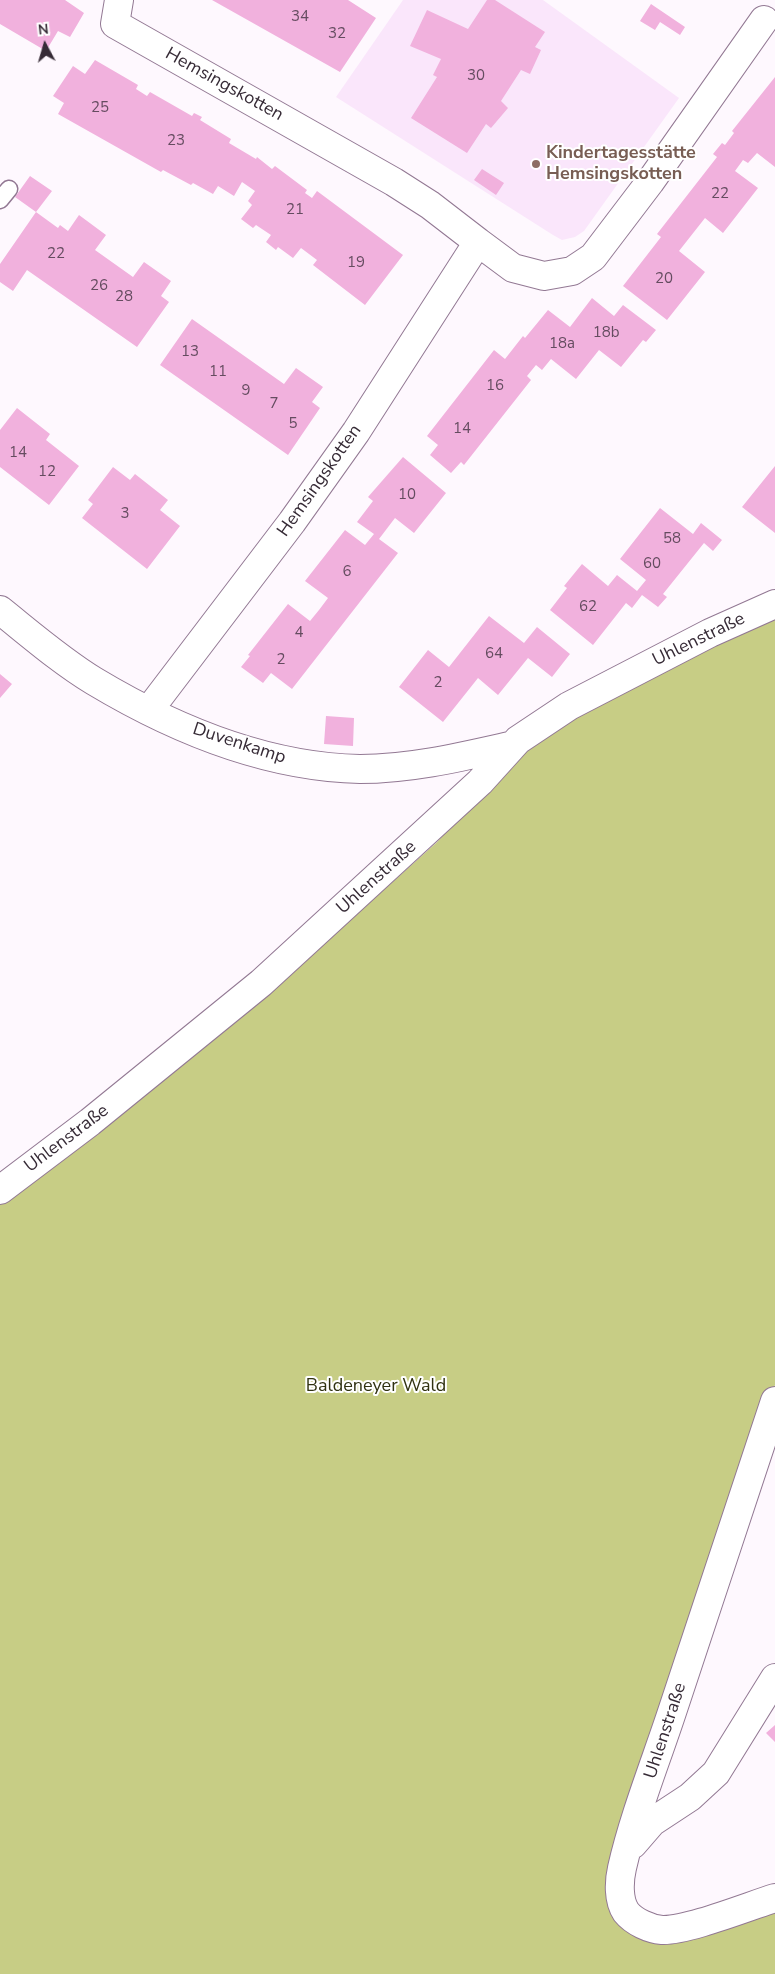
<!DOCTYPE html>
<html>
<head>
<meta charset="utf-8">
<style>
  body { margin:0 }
  #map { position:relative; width:775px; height:1974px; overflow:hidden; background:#fef8fe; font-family:"Nunito Sans",sans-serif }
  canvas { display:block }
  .north { position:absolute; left:20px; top:20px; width:50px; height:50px; -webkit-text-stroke:4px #fff; paint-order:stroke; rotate:354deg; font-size:14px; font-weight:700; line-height:20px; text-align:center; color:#362b36 }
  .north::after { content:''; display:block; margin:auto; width:18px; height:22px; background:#362b36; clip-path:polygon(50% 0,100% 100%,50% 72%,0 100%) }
</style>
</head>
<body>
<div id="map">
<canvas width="775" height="1974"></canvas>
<div class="north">N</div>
</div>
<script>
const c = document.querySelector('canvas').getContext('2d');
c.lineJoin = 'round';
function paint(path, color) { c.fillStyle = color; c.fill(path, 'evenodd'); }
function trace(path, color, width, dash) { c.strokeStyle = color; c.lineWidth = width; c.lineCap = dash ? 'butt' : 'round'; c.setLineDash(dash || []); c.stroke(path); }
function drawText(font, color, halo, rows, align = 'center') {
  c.font = font + ' "Nunito Sans",sans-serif'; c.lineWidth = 4; c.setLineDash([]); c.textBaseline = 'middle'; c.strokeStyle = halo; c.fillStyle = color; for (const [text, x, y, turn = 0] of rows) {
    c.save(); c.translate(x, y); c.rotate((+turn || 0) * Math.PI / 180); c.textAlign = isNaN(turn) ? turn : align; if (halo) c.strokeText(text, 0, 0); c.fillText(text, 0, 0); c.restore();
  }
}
paint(new Path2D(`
  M403,0h140l136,98 -95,133 -9,6 -13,3 -9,-5 -217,-138z`), '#fae6fb');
paint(new Path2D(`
  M775,612v773l-46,132 -89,278 -11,131 146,-22v70h-775v-776l279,-214 157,-141 103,-111z`), '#c7cd85');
paint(new Path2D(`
  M0,0h65l19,13 -14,24 -12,-6 -12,20 -46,-27z
  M212,0h136l28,18 -36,54z
  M487,0h8l50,32 -10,15 6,3 -11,24 -9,-4 -20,31 7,7 -17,20 -5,-4 -19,29 -56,-35 26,-41 -4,-2 8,-16 -31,-13 17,-36 41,19z
  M651,4l34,23 -5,8 -20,-13 -5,8 -15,-9z
  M95,60l43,25 -2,4 11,7 3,-4 42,24 2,-3 8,4 -2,3 31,19 -2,4 27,16 1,-2 15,12 3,-3 32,24 -2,3 7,5 5,-7 86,64 -38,50 -52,-40 4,-5 -16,-12 -8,10 -15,-11 -2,3 -10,-8 5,-7 -15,-10 -3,3 -12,-9 11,-14 -4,-4 7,-10 -13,-9 -8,14 -16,-10 -5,8 -20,-11 -2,2 -28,-15 -2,2 -103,-58 6,-11 -11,-7 20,-30 12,8z
  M775,77v90l-18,-14 -9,10 -5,-3 -8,11 23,17 -35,45 -18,-15 -26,33 26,21 -38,48 -44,-34 38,-49 -4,-3 60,-77 -4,-3 9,-11 3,2 9,-12 -2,-2z
  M482,169l22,14 -8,12 -22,-15z
  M30,176l22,15 -16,21 -21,-15z
  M36,212l22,16 2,-3 8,6 11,-16 27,20 -11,15 38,27 11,-15 27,19 -10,15 8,6 -32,45 -110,-77 -14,21 -13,-9v-18z
  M592,298l22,18 9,-11 33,25 -10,12 -3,-2 -22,27 -22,-17 -23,29 -25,-20 -9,11 -6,-5 -9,11 4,4 -67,85 -3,-3 -10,11 -21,-18 8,-10 -11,-9 67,-86 11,9 18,-23 2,2 23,-28 22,17z
  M192,319l92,65 12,-16 27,19 -11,15 8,6 -32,47 -128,-90z
  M17,408l33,26 -4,6 33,26 -30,39 -49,-38v-37z
  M403,457l43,36 -32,40 -19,-15 -16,21 19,14 -106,136 -21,-16 -8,10 -22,-16 9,-11 -2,-1 40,-51 22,17 9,-11 9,-12 -23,-17 40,-51 20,15 9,-11 -17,-12 16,-21 -5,-4z
  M775,466v67l-33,-26z
  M113,467l17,13 5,-6 33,26 -8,10 20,16 -33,43 -65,-51 11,-14 -5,-4z
  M660,508l33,26 8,-11 21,17 -9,11 -9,-8 -41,51 4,3 -9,10 -16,-12 -10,13 -6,-5 -33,42 -43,-35 17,-22 -3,-2 18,-22 26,22 9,-11 20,16 9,-11 -26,-21z
  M489,616l35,27 13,-16 33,27 -18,23 -24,-19 -30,37 -20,-17 -35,44 -44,-35 29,-37 21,17z
  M0,674l12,10 -12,14z
  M326,716l28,2 -1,28 -29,-2z
  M775,1725v17l-9,-9z`), '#f1b1dd');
const lane = new Path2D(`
  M0,200l9,-11`);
const street = new Path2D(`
  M119,0l-4,24 279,158 36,23 48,37
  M0,610c30,24 61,51 94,71 80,48 172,86 266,88 51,0 101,-12 150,-23
  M149,710l143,-188 64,-90 122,-190 35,26 31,8 28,-5 21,-14 57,-75 114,-162
  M0,1190l90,-68 171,-139 219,-201 38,-42 51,-34 141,-73 65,-29
  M775,1401c-34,103 -68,205 -102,308 -17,52 -39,106 -51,159 -3,13 -4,32 4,44 8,10 24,17 36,18 25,1 87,-24 113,-32
  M633,1844l19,-22 38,-25 26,-24 59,-95`);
trace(lane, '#927893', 19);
trace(street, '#927893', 30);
trace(lane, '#fff', 16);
trace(street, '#fff', 28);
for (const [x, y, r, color] of [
  [536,164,5,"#8d6e63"]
]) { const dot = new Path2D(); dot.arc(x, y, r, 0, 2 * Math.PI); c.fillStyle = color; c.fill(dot); trace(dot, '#fff', 2); }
drawText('15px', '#654c60', null, [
  ["34",300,17],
  ["32",337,34],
  ["30",476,76],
  ["25",100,108],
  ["23",176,141],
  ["22",720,194],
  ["21",295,210],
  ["22",56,254],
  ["19",356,263],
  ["20",664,279],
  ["26",99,286],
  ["28",124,297],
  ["18b",606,333],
  ["18a",562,344],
  ["13",190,352],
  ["11",218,372],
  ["16",495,386],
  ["9",246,391],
  ["7",274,404],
  ["5",293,424],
  ["14",462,429],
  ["14",18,453],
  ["12",47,472],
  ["10",407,495],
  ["3",125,514],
  ["58",672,539],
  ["60",652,564],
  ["6",347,572],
  ["62",588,607],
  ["4",299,633],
  ["64",494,654],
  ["2",281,660],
  ["2",438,683]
]);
drawText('18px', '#362b36', '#fff', [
  ["Hemsingskotten",224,85,29],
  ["Hemsingskotten",320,481,-55],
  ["Uhlenstraße",699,640,-26],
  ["Duvenkamp",239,744,18],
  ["Uhlenstraße",377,878,-42],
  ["Uhlenstraße",67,1139,-37],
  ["Uhlenstraße",666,1731,-72]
]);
drawText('bold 18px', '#785e54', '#fff', [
  ["Kindertagesstätte",546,154],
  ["Hemsingskotten",546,175]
], 'left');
drawText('18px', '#303212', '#fff', [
  ["Baldeneyer Wald",376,1387]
]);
</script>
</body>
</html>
